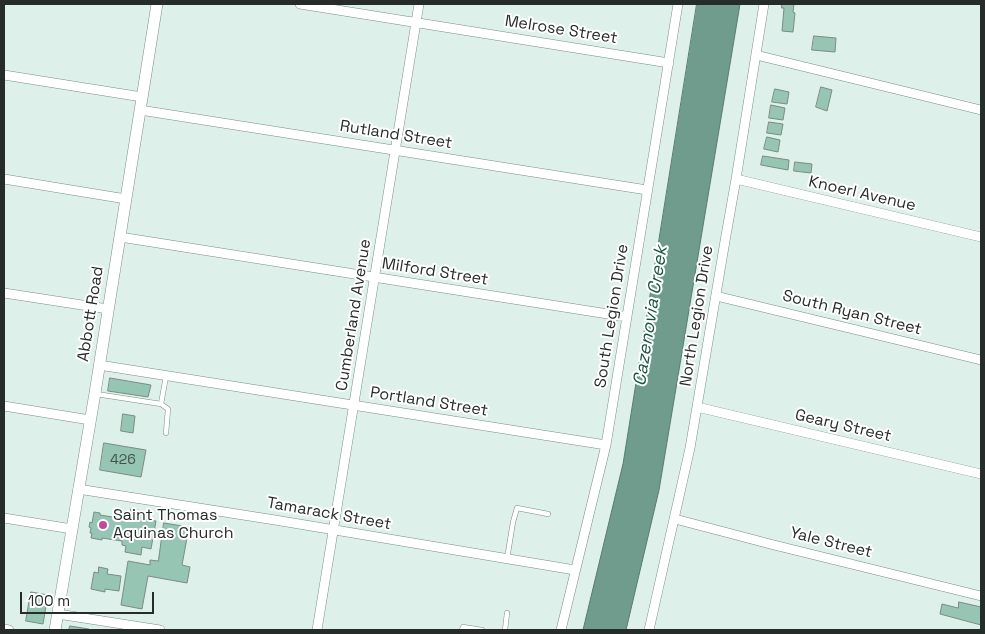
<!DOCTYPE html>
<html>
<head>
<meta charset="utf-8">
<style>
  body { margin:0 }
  #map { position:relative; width:985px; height:634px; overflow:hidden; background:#ddf0e9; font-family:"Space Grotesk",sans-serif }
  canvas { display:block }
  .frame { position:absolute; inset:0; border:5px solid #252c29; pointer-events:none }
  .scale { position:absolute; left:20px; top:592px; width:134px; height:22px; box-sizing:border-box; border:2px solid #252c29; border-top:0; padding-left:6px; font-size:15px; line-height:18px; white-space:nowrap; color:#252c29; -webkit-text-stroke:4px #fff; paint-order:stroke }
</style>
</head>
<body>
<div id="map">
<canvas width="985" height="634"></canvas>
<div class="frame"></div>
<div class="scale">100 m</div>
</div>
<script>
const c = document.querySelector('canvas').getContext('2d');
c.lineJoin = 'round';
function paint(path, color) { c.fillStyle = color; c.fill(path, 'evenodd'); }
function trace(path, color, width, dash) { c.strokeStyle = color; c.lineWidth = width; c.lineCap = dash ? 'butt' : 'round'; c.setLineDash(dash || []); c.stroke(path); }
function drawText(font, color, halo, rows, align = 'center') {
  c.font = font + ' "Space Grotesk",sans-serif'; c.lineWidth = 4; c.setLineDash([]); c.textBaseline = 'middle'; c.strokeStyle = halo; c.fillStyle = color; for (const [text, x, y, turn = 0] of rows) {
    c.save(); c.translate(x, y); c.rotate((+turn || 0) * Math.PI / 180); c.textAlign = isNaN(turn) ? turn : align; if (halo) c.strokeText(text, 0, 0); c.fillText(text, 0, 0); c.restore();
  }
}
const water = new Path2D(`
  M697,4h43l-81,486 -33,140h-43l40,-166z`);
paint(water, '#6f9c8c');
trace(water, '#597a6e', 1);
const building = new Path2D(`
  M782,4h12l-1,8 2,1 -2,19 -11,-1 2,-23h-2z
  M814,36l22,2 -1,14 -23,-2z
  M821,87l11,3 -5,21 -11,-4z
  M775,89l14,3 -2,12 -15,-2z
  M771,105l14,3 -2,12 -14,-2z
  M769,122l14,2 -2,11 -14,-2z
  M767,137l13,3 -2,12 -14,-3z
  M763,156l26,4 -1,10 -27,-5z
  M795,162l17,2 -1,9 -17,-2z
  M110,378l41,7 -3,12 -40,-6z
  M123,414l12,2 -2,17 -12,-2z
  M104,443l42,7 -5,27 -41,-7z
  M131,509l17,3 -1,8 9,1 -5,28 -9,-2 -1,8 -16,-3 1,-6 -4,-1v-4l-20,-3v2l-11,-2 1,-5h-2l1,-5 -2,-1 1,-5 2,1 2,-11 6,1v2l25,4 1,-4 4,1z
  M164,523l25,4 -7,38 8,2 -3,16 -39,-7 -6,33 -21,-4 7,-44 22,4v-5l8,1z
  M99,567l9,2 -1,5 14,2 -2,15 -14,-2v3l-14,-3 3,-17 4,1z
  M31,592l17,3 -5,29 -17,-3z
  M959,602l22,5v18l-41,-11 2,-10 16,4z
  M70,626l19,3v1h-20z`);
paint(building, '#96c5b4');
trace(building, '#7a8b84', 1);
const service = new Path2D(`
  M96,394l65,10 5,-28
  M161,404l7,5 -2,24
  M507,559l6,-37 4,-14 31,6
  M462,630l1,-3 19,3
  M505,630l2,-17`);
const minor = new Path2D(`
  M300,4l369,59
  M756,55l225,55
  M4,75l138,22
  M140,110l507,80
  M4,179l122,20
  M736,179l245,58
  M120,237l507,80
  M4,293l104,16
  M716,296l265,64
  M99,365l507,80
  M4,406l86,14
  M697,407l284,67
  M78,489l197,31 300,50
  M4,518l68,11
  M675,519l99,26 207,51
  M58,614l102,16
  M4,629l5,1
  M317,630l102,-626
  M561,630l45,-185 72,-441
  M649,630l41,-182 35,-207 11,-62 28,-175`);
const tertiary = new Path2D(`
  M55,630l40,-237 62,-389`);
trace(service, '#7c8d86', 5.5);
trace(minor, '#7c8d86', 10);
trace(tertiary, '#7c8d86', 12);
trace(service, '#fff', 4.5);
trace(minor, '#fff', 9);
trace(tertiary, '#fff', 11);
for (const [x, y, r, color] of [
  [103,525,5,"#c2499d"]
]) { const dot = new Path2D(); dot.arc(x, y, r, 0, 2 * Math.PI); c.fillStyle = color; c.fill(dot); trace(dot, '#fff', 2); }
drawText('14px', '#41524c', null, [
  ["426",123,460]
]);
drawText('16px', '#252c29', '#fff', [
  ["Melrose Street",561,30,9],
  ["Rutland Street",396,135,9],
  ["Knoerl Avenue",862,194,13],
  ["Milford Street",435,272,9],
  ["South Ryan Street",852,313,14],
  ["Abbott Road",91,314,-81],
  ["Cumberland Avenue",354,315,-81],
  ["South Legion Drive",612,316,-81],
  ["North Legion Drive",697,316,-81],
  ["Portland Street",429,402,9],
  ["Geary Street",843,426,13],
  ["Tamarack Street",329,514,10],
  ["Yale Street",831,543,14]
]);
drawText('16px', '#252c29', '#fff', [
  ["Saint Thomas",113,516],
  ["Aquinas Church",113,534]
], 'left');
drawText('italic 18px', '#185443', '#fff', [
  ["Cazenovia Creek",651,316,-81]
]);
</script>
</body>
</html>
